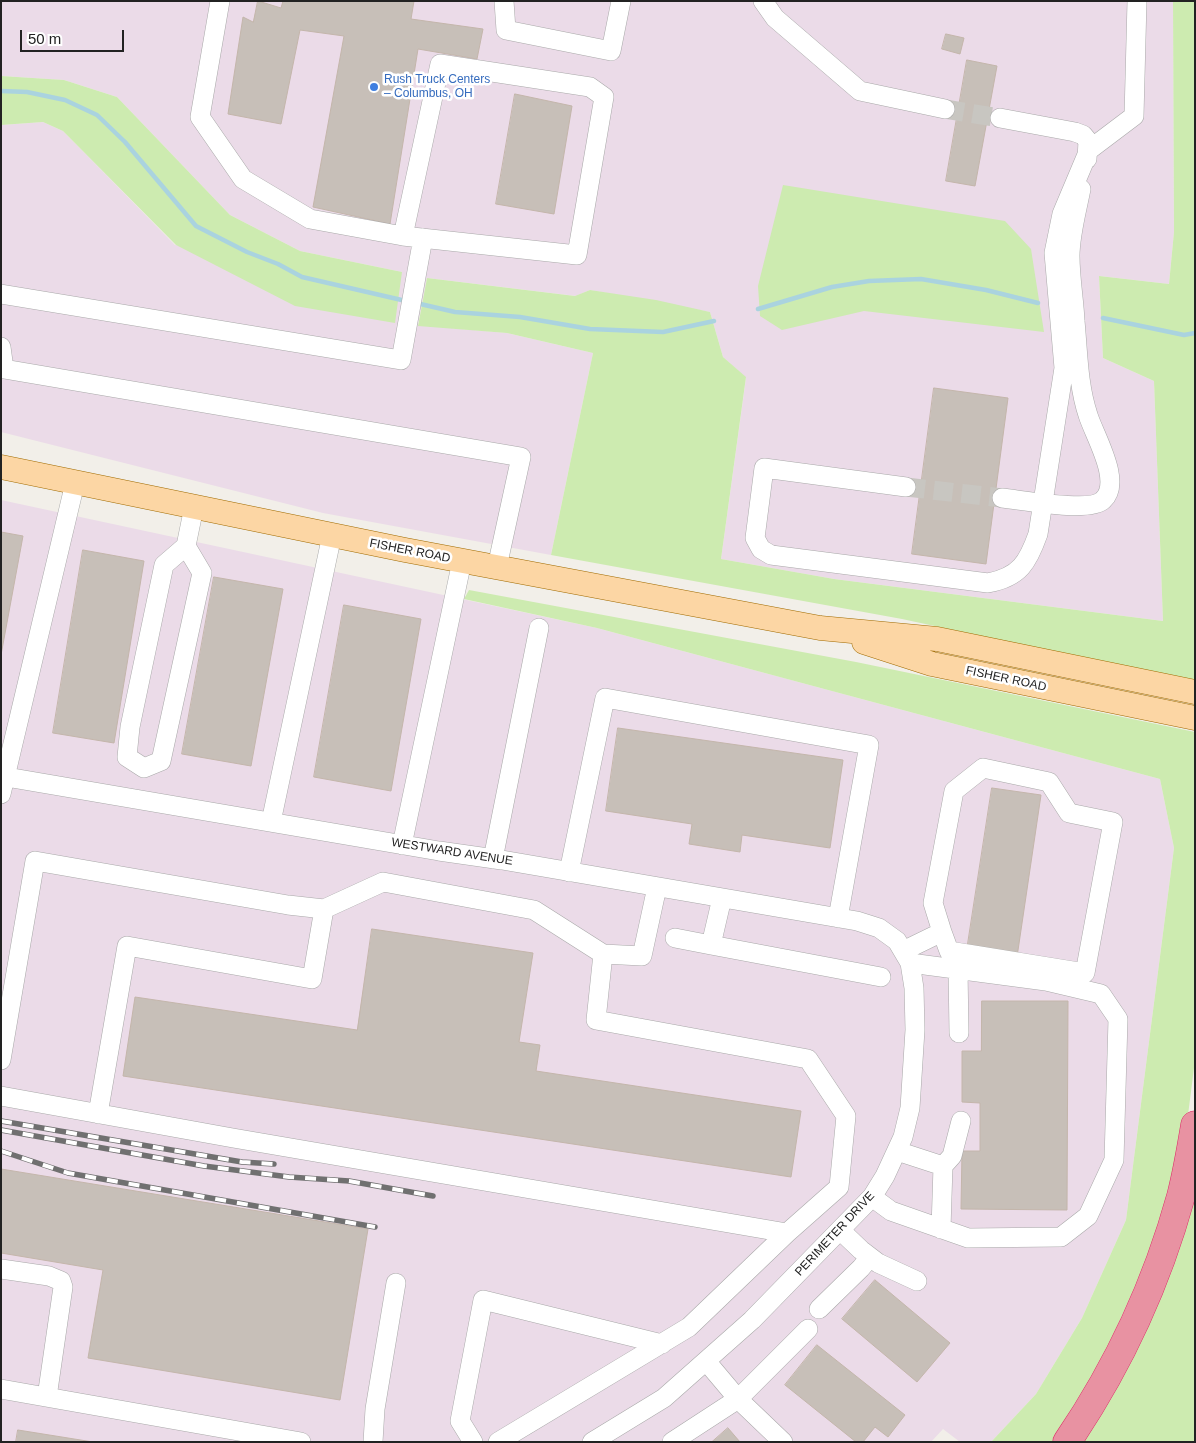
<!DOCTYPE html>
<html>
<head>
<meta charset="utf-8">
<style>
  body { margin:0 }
  #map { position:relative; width:1196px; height:1443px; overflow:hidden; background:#f2efe9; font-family:Arial,sans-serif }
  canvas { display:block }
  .frame { position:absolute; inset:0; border:2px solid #222; pointer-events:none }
  .scale { position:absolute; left:20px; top:30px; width:104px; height:22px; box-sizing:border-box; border:2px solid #222; border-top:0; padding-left:6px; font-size:15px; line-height:18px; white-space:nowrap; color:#222; -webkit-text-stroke:4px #fff; paint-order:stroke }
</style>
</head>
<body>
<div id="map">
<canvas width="1196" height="1443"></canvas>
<div class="frame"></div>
<div class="scale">50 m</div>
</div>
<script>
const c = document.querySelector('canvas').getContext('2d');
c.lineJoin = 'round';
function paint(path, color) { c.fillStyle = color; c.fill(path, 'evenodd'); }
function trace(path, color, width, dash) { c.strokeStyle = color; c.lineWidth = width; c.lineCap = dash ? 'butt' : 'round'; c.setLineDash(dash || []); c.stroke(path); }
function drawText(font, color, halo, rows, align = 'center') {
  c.font = font + ' Arial,sans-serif'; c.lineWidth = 5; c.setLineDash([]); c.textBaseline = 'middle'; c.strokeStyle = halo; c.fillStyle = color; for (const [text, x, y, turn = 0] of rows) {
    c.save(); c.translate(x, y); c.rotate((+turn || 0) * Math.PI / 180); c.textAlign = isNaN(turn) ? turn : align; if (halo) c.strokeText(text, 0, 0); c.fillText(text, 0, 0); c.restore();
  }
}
paint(new Path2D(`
  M1,1h1172l1,231 -5,52 -70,-8 4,82 51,23 9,240 -329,-42 -113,-20 25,-181 -23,-21 -13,-45 -120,-22 -14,6 -149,-18 -9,47 89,8 86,20 -42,202 -228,-42 -322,-81v-307l42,-3 20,9 112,114 227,27 -102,-21 -70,-36 -113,-118 -53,-17 -63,-4z
  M1,500l596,128 563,151 14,69 -48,372 -44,98 -46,76 -45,48h-31l-17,-13 -12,13h-930z`), '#ebdbe8');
paint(new Path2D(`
  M1173,1h22v681l-293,-63 -351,-64 42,-202 -86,-20 -89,-7 9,-48 148,18 15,-6 66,10 54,12 13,45 23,20 -25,182 113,20 329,42 -9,-240 -51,-23 -4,-82 70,8 5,-52z
  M1,76l63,4 53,17 113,118 70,36 102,21 -7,51 -100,-17 -119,-61 -113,-114 -20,-9 -42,3z
  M783,185l222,36 26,28 13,83 -180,-21 -82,19 -22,-14 -2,-30z
  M469,590l387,72 339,70v328l-7,55 -17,74 -29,83 -43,94 -45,76h-63l45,-48 46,-76 44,-98 48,-372 -14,-69 -563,-151 -133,-29z
  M1195,1158v284h-117z`), '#cdebb0');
trace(new Path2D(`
  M1,91l26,1 38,8 32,15 28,27 71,84 51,26 31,12 24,13 104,24
  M416,303l39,9 65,5 70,12 73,3 51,-11
  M758,309l74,-22 37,-6 52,-2 65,11 52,13
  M1103,318l81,17 11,-2`), '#aad3df', 4.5);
const building = new Path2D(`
  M258,1l23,7 2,-7h131l-3,18 72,10 -6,30 -59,-10 -28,175 -77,-17 31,-171 -44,-6 -19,94 -53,-10 15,-97 10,5z
  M946,34l18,4 -4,16 -18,-5z
  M967,60l30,6 -22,120 -29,-5z
  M515,94l57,12 -18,108 -58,-10z
  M934,388l74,10 -22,166 -74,-10z
  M1,532l22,4 -22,119z
  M83,550l61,11 -30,182 -61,-10z
  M214,577l69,12 -32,177 -69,-12z
  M344,605l77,14 -30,172 -77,-14z
  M618,728l225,32 -13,88 -88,-13 -2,17 -51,-8 3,-20 -86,-13z
  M992,788l49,7 -24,162 -50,-7z
  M372,929l161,24 -14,89 21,3 -4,26 265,40 -10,66 -668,-101 12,-79 222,33z
  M982,1001h86l-1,209 -106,-1 1,-58h18v-48l-18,-1v-51h19z
  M1,1169l367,60 -28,171 -252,-42 15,-88 -102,-17z
  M875,1280l75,63 -33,39 -75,-63z
  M817,1345l88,70 -17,22 -13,-10 -12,15h-7l-71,-57z
  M728,1428l12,14h-28z
  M18,1430l75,12h-77z`);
paint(building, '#c7bfb8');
trace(building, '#c4b6ab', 1);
trace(new Path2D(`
  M945,109l55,9
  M906,487l96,11`), '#c8c6c1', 19, [19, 9]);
const minor = new Path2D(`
  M220,1l-20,116 43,62 67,40 93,17 174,19 27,-158 -14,-10 -150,-23 -37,172
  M504,1l2,29 105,21 10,-50
  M763,1l12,17 85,73 85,18
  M1000,118l75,14 8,3 5,6 -1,18
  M1,294l400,66 22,-122
  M1,347l3,22 517,88 -24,110
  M906,487l-142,-19 -9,70 6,11 10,6 217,28c32,-6 40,-21 50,-49l26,-166 -10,-115 8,-39 27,-64 45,-34 3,-115
  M1002,498c20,2 88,15 101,2 20,-18 -9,-65 -15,-85 -10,-30 -10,-63 -13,-94 -1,-22 -5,-43 -5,-65 0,-22 7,-46 11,-67
  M186,546l-22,19 -34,162 -3,30 17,11 17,-7 41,-188 -16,-27 8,-39
  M1,776l438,75 63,9 355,61 22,7 18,13 13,22 4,25 1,42 -5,78 -7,29 -18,39 -13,21 -120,123 -88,78 -72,44
  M1,794l74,-311
  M271,822l61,-287
  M402,845l60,-284
  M493,859l46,-231
  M569,872l36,-174 264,47 -31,173
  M722,898l-11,47 170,32
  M675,938l36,7
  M903,951l39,-19 7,19 136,22 28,-151 -44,-9 -20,-31 -66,-14 -29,23 -21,112 9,29
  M603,954l39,2 15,-69
  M958,969l1,64
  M1,1060l34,-199 253,44 36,4 59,-27 151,28 69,44 -7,66 212,39 38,57 -7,71 -52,46 -554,-95 -232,-42
  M98,1114l29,-168 185,33 12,-70
  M897,1151l46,15
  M872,1197l19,14 77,27 93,-1 27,-21 26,-56 4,-141 -17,-25 -55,-13 -136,-18
  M941,1229l2,-63 9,-10 9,-35
  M840,1230l21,20 17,13 39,18
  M1,1269l48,7 12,5 2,6 -16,110
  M819,1309l42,-41 9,-11
  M706,1361l32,38 45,43
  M1,1389l300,53
  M373,1442l2,-33 21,-126
  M473,1442l-13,-21 23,-121 179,44
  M498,1442l191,-115 98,-94
  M672,1442l66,-43 70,-70`);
const major = new Path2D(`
  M1,467l404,83 415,78 117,11 258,53
  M864,642l68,22 263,54`);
const highway = new Path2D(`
  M1067,1442c51,-75 90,-159 114,-246 6,-23 10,-47 14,-71`);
trace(minor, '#a9a9a9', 20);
trace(major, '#a06b00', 25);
trace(highway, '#dc2a67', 29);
trace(minor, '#fff', 19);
trace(major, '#fcd6a4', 24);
trace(highway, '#e892a2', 28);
const rail = new Path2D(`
  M1,1121l241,41 32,2
  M1,1130l203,36 85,11 60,4 84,15
  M1,1151l67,22 307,54`);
trace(rail, '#707070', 5.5);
trace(rail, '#fff', 4, [11]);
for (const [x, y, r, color] of [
  [374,87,5,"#3f7fe0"]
]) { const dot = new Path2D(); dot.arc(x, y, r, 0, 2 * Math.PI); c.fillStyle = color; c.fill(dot); trace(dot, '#fff', 2); }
drawText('12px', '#366cbe', '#fff', [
  ["Rush Truck Centers",384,80],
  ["– Columbus, OH",384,94]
], 'left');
drawText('12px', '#222', '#fff', [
  ["FISHER ROAD",410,551,11],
  ["FISHER ROAD",1006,679,12],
  ["WESTWARD AVENUE",452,852,9],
  ["PERIMETER DRIVE",835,1234,-47]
]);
</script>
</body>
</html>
